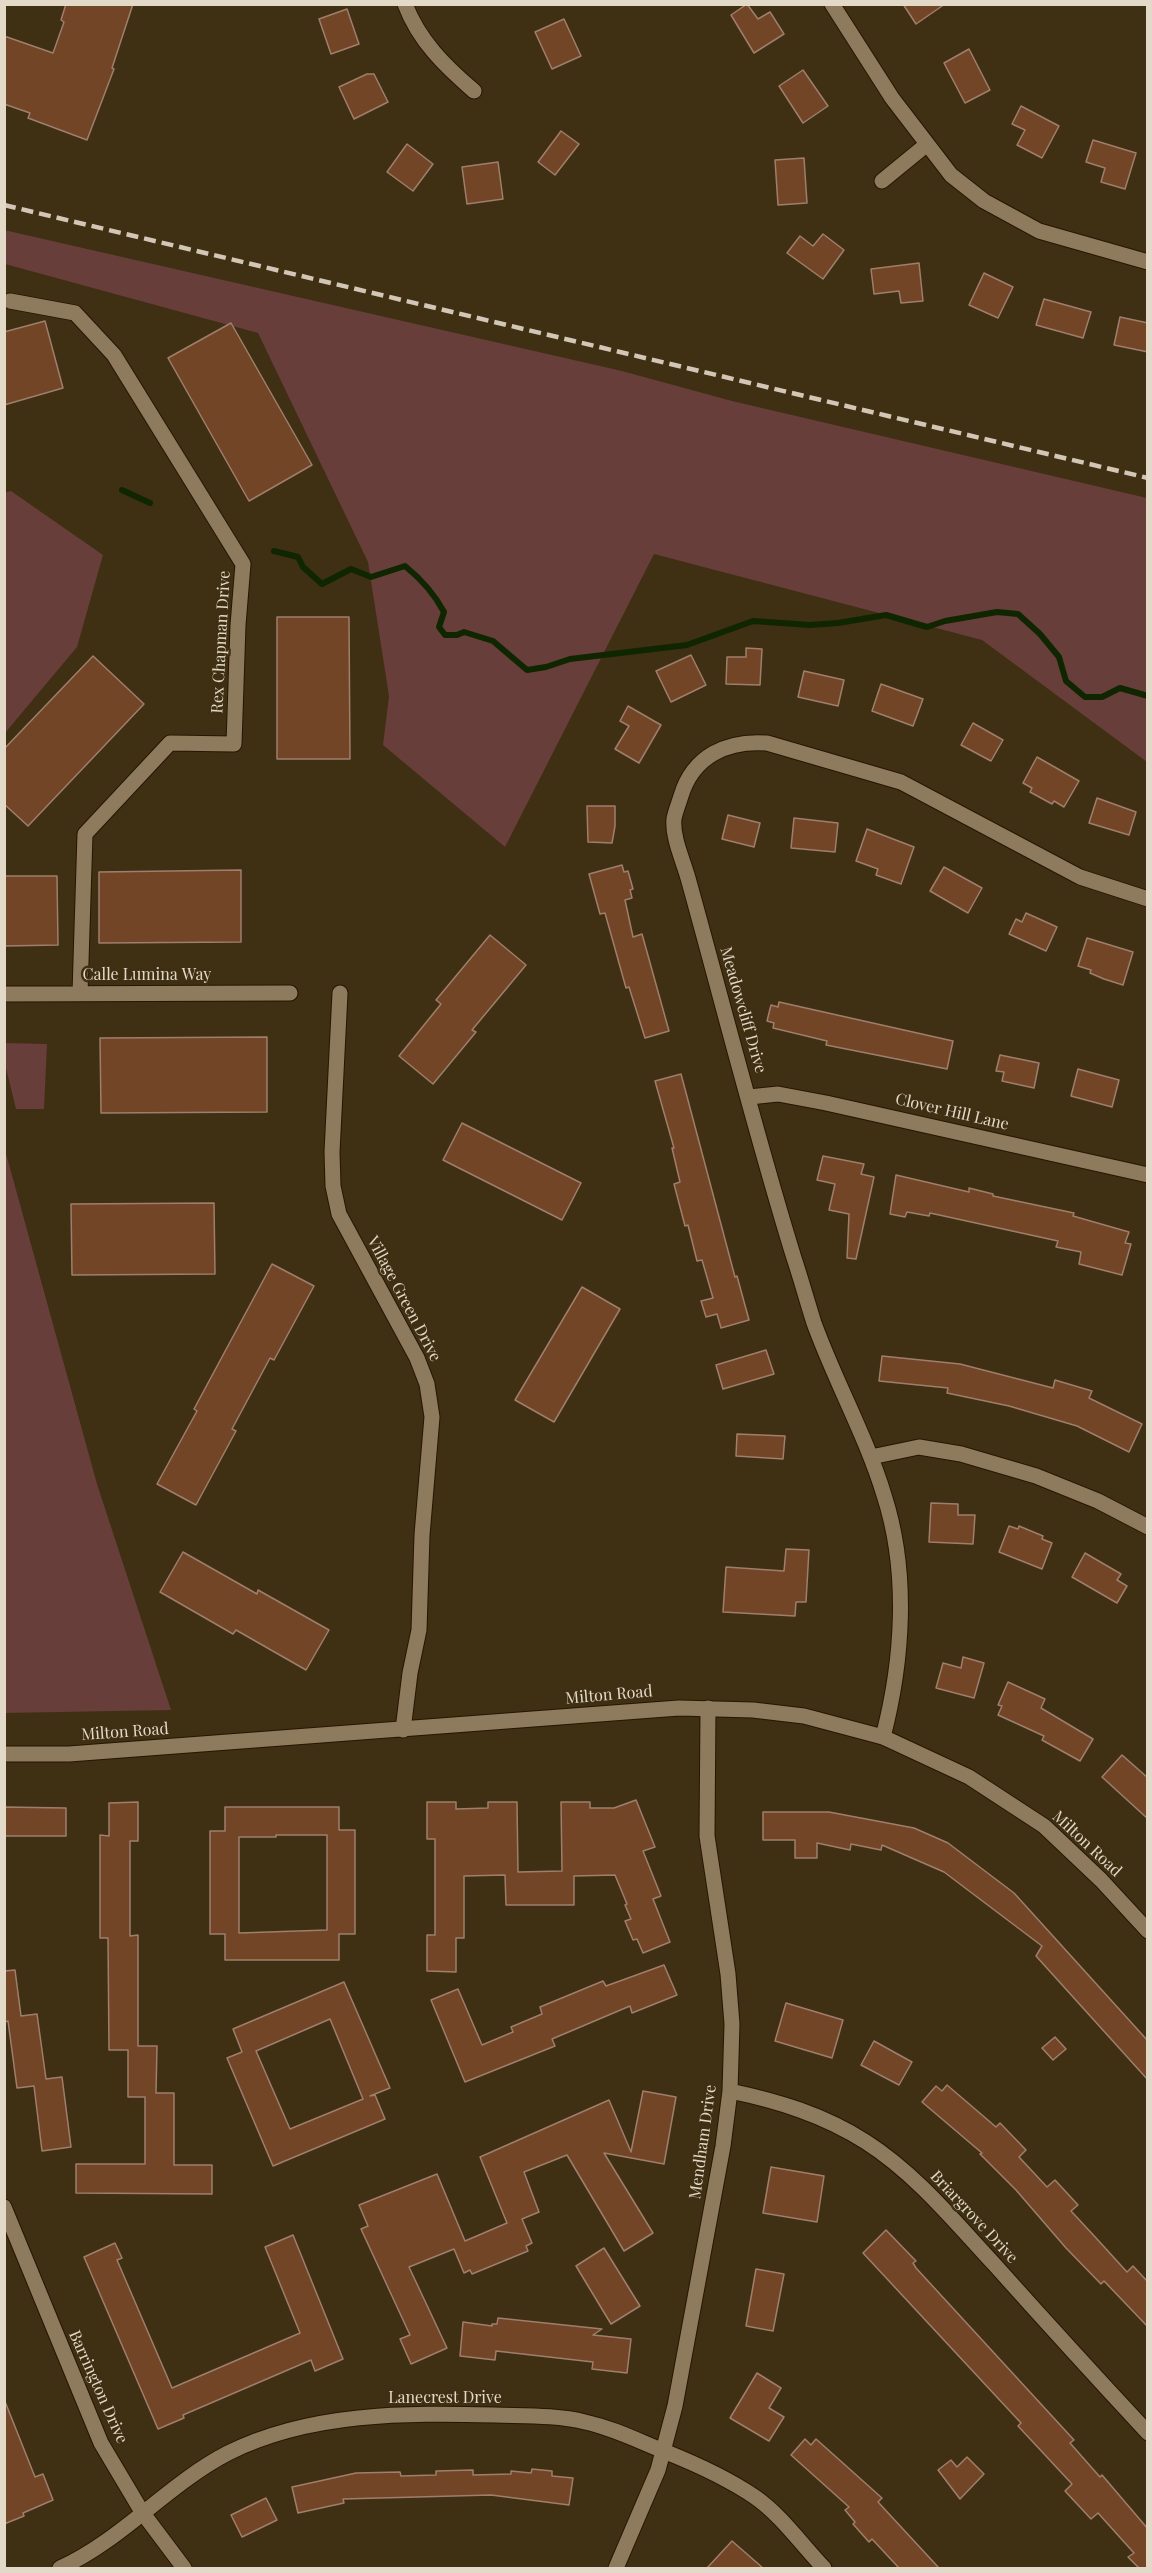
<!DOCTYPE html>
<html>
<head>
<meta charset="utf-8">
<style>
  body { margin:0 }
  #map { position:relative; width:1152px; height:2573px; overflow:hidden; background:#3f2f13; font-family:"Playfair Display",serif }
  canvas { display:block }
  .frame { position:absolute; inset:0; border:6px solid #e3d9c9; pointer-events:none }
</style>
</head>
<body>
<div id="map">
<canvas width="1152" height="2573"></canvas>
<div class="frame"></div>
</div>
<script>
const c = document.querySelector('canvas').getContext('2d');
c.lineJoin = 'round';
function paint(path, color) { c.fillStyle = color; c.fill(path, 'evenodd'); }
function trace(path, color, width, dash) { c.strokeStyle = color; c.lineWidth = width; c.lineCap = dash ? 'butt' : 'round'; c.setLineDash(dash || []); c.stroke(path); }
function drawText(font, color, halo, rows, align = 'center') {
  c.font = font + ' "Playfair Display",serif'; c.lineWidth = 5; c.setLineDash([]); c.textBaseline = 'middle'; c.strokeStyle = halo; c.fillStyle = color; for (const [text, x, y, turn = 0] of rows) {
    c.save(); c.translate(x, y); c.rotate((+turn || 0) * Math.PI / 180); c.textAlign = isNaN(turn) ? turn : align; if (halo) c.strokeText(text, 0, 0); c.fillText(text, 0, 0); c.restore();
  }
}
paint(new Path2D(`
  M4,230l618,141 110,30 415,97v264l-165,-122 -328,-86 -149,293 -122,-102 6,-49 -21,-134 -110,-229 -253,-69z
  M11,491l92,64 -26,92 -72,86 -1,-240z
  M4,1043l43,1 -3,65h-28l-11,-45z
  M5,1150l92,334 74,226 -166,3z`), '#673e3a');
trace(new Path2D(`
  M122,490l28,13
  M274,551l24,6 5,10 19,17 29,-15 20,8 34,-11c16,13 29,27 39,46l-5,15 6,8h12l7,-3 29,9 34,29 19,-3 24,-8 117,-14 66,-24 57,4 28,-2 48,-8 41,12 18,-6 52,-9 21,2 22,20 19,23 7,24 19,16h17l18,-9 28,8`), '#0f2600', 6);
const building = new Path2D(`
  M66,4h67l-21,64 2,1 -27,71 -59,-22 2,-5 -26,-9v-68l49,17 11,-31 -3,-2z
  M747,4l11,15 12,-7 14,22 -30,19 -23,-38z
  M903,4h42l-29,20z
  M347,9l12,35 -28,10 -12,-35z
  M564,19l17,37 -29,13 -17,-37z
  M969,49l21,41 -25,13 -21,-40z
  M803,70l25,36 -25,17 -24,-37z
  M367,74h7l14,28 -34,17 -15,-32z
  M1021,106l38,20 -17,32 -25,-13 8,-15 -13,-6z
  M561,131l18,13 -24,31 -17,-13z
  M1093,140l43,13 -11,36 -24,-7 4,-14 -19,-6z
  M407,144l26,20 -20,27 -26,-19z
  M804,158l3,45 -29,2 -3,-45z
  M498,162l5,37 -36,5 -5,-37z
  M823,234l21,16 -21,29 -36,-26 13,-17 13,10z
  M919,263l4,38 -22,2 -2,-12 -25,3 -3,-25z
  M984,273l29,14 -15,31 -29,-13z
  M1044,299l47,13 -8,26 -47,-13z
  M1120,317l28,6v29l-34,-7z
  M45,321l18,67 -59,17v-73z
  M231,323l81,142 -63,36 -81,-143z
  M277,617h72l1,142h-73z
  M746,648l16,1 -2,36 -34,-1 1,-27h19z
  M691,655l15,30 -35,17 -15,-31z
  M93,656l51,48 -116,122 -24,-22v-55z
  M804,671l40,9 -6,26 -40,-9z
  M881,684l42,15 -10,27 -41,-15z
  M628,706l33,19 -22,38 -24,-14 14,-23 -9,-5z
  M973,723l30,17 -12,21 -30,-16z
  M1037,757l42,24 -15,26 -10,-6 -2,3 -22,-12 2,-4 -9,-5z
  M1097,798l39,14 -7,23 -40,-12z
  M587,806h28v20l-3,17 -24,-1z
  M728,815l32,8 -6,24 -32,-8z
  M794,818l44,5 -3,29 -44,-4z
  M867,829l47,18 -13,37 -25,-9 2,-6 -22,-8z
  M622,865l2,7 4,-1 5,18 -3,1 2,8 -7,2 8,37 9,-3 27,97 -24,7 -16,-51 -3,1 -21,-75 -5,1 -11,-40z
  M944,867l38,21 -14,25 -38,-22z
  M241,870v72l-142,1v-71z
  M4,876h53l1,69 -54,1z
  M1026,913l31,14 -11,24 -37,-17 7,-15 6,3z
  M490,935l36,30 -54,65 4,2 -43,52 -34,-28 42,-52 -5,-4z
  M1087,938l46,14 -10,33 -19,-6 -14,-6 1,-3 -13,-4z
  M779,1002l174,39 -6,28 -121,-24 1,-4 -54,-13 1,-5 -7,-2 4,-16 7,2z
  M267,1037v75l-166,1 -1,-75z
  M1000,1055l39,8 -5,25 -32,-7 2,-9 -8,-1z
  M1078,1069l41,11 -7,27 -41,-11z
  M681,1074l54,203 2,-1 12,44 -28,8 -4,-14 -11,3 -5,-16 12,-3 -11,-38 -5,1 -9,-36 -3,1 -11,-42 6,-2 -8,-34h2l-19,-67z
  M462,1123l119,60 -19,37 -119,-60z
  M823,1156l41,8 -3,10 13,3 -18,82 -9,-1 2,-44 -20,-4 6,-26 -18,-4z
  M896,1175l73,17v-4l24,6v2l81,17 -1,3 56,16 -4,11 6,1 -9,31 -43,-11 2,-12 -25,-5 2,-6 -128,-28 -1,3 -22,-4 -2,5 -15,-3z
  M214,1203l1,71 -143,1 -1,-71z
  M272,1264l42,22 -40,74 -4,-2 -38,71 4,2 -40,74 -39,-21 40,-73 -3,-2z
  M582,1287l38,22 -66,113 -39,-22z
  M766,1350l8,24 -51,15 -7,-24z
  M882,1356l78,8 93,24 2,-8 37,11 -3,7 53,26 -13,28 -52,-26 -68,-20 -62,-13 1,-5 -69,-7z
  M737,1434l48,2 -2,23 -47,-3z
  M931,1503l27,1v11h17l-2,29 -44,-2z
  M1009,1526l9,3 1,-3 24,10 -1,3 10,4 -10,26 -43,-17z
  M786,1549l23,1 -3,52h-10l-1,14 -72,-4 3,-45 58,4z
  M183,1552l74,42 1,-4 71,40 -23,40 -70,-40 -3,4 -73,-42z
  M1085,1553l36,21 -4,6 10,6 -10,17 -45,-26z
  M963,1657l21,6 -10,35 -38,-10 7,-25 18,5z
  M1008,1682l37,17 -4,9 52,31 -13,22 -38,-21 2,-4 -46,-21 4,-9 -4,-1z
  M1122,1755l26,23v41l-46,-42z
  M636,1800l19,47 -12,4 18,45 -8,3 17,43 -27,11 -6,-14 -4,1 -8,-19 6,-2 -6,-14 2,-1 -12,-29 -41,1v29h-68l-1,-30 -41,1v62h-8v34l-29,-1v-36h8v-96h-8v-37h29v7l32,-1v-6h29l1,70 44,-1 -1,-69h29v6h24z
  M138,1802v39h-8v95l8,-1v111h19l-1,47h18v72h38v29l-136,-1v-29h69v-67h-17v-47h-19l-1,-112h-8v-103l9,1v-33z
  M4,1807l62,1v28h-62z
  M225,1807h114v23h16v104h-16v26h-114v-26h-15v-103h15zM276,1835h51v95l-88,3v-96h37z
  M763,1812h66l85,16 34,15 66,50 134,148v39l-112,-124 6,-10 -98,-74 -62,-27 -1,5 -30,-6 -1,6 -33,-7v15h-22v-18h-32z
  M664,1965l13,30 -45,18 -2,-7 -78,33 3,7 -90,36 -34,-82 27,-11 24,56 31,-13 -2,-5 31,-13 -2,-7 63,-26 3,5z
  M15,1970l6,46 16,-2 9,65 16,-2 9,70 -29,4 -8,-65 -17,2 -9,-67 -4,1v-51z
  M344,1982l46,106 -20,8 5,-1 10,24 -112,47 -46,-108 15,-6 -9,-23zM330,2019l33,80 -73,30 -34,-78z
  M786,2003l57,17 -11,38 -57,-17z
  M1055,2037l11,12 -13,11 -11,-12z
  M874,2041l38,21 -13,23 -38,-20z
  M947,2085l49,42 4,-4 26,27 -7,7 28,30 8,-7 23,25 -7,6 26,28 30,33 6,-6 15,16v45l-44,-46 -3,3 -35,-36 -50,-58 -36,-36 2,-1 -60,-51 14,-16 6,5z
  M643,2091l33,6 -12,67 -60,-11 49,80 -29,18 -57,-96 -43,17 15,40 -17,7 10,24 -6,3 2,5 -56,23 -2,-4 -6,3 -10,-24 -45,18 38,81 -36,16 -11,-25 10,-4 -49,-106 7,-3 -9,-21 78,-31 28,67 42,-18 -27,-66 129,-57 22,52z
  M771,2167l53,9 -7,46 -54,-9z
  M886,2230l30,31 -3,2 3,5 158,172 -4,3 30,34 2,-2 46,54v39h-9l-11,-11 6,-4 -36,-40 -7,6 -26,-28 7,-7 -54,-58 3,-3 -158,-170z
  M293,2235l50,124 -28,12 -4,-11 -128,55 1,3 -26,11 -74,-172 31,-14 7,15 -5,2 55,128 128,-55 -35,-86z
  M604,2248l36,58 -29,18 -35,-58z
  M756,2269l28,5 -11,57 -27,-5z
  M498,2318l104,11 -9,6 38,4 -4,34 -35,-4 1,-7 -97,-11 -1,9 -35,-4 3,-34 29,4v-2h5z
  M757,2373l24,15 -12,20 15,9 -15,24 -39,-23z
  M4,2399l31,78 8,-3 10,26 -30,13 1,3 -20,8z
  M805,2439l6,6 5,-6 66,59 -4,4 61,66h-40l-27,-29 -3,3 -16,-18 2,-2 -10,-12 4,-3 -58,-52z
  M967,2457l17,17 -24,25 -22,-29 13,-10 6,7z
  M532,2469l20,2v5l21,2 -4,27 -78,-10 -148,4 1,4 -46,10 -6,-26 64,-14 44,-1 1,4 35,-1v-4l37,-1v5l38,-1v-3l20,2z
  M266,2498l11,22 -35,17 -11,-22z
  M732,2541l31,27h-56z`);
paint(building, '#724527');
trace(building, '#9f7f6c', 1.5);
const minor = new Path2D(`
  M405,4c14,37 40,62 69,87
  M832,4l60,94 59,77 33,26 55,30 109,31
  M882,181l44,-36
  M10,301l65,12 39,42 129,209 -5,61 -4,119 -64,-1 -85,91 -5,159
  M340,993l-8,159 1,34 6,28 78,144 10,26 5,33 -10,118 -3,95 -9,43 -7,57
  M4,994l286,-1
  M749,1097l29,-3 48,9 322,72
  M871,1457l48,-10 42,7 75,22 62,25 50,26
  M883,1737c20,-77 26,-165 1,-242 -18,-59 -49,-114 -70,-172 -7,-22 -13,-44 -20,-65 -39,-126 -71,-254 -106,-380 -5,-18 -16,-41 -14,-59 1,-7 5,-16 7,-23 12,-40 46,-56 86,-53l134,39 179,95 68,22
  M730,2091c48,10 94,24 136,51 50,32 88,79 128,122 51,57 102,113 154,169
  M60,2568c62,-28 108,-84 168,-115 82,-41 178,-40 267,-38 29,1 62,0 90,7 31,7 53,19 81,30 30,12 61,26 89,45 26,18 47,48 69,71
  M616,2568l42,-98 17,-64 48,-260 7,-55 2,-67 -4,-50 -21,-138 1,-128`);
const tertiary = new Path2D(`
  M4,1754h65l610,-46 74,2 51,6 79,21 86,40 75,49 57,54 47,51
  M4,2207l97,236 41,69 42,56`);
trace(minor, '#261700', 17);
trace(tertiary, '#261700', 17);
trace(minor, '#8e7b5d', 15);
trace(tertiary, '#8e7b5d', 15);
trace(new Path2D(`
  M4,205l1144,273`), '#d2c7b6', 4.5, [12, 6]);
drawText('16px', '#e3d9c9', '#3f2f13', [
  ["Rex Chapman Drive",221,642,-87],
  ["Calle Lumina Way",147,975],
  ["Meadowcliff Drive",743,1010,74],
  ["Clover Hill Lane",952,1112,13],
  ["Village Green Drive",404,1299,62],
  ["Milton Road",609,1695,-5],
  ["Milton Road",125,1732,-4],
  ["Milton Road",1087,1844,43],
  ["Mendham Drive",703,2142,-82],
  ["Briargrove Drive",974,2217,47],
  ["Barrington Drive",98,2387,66],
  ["Lanecrest Drive",445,2398]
]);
</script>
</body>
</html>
